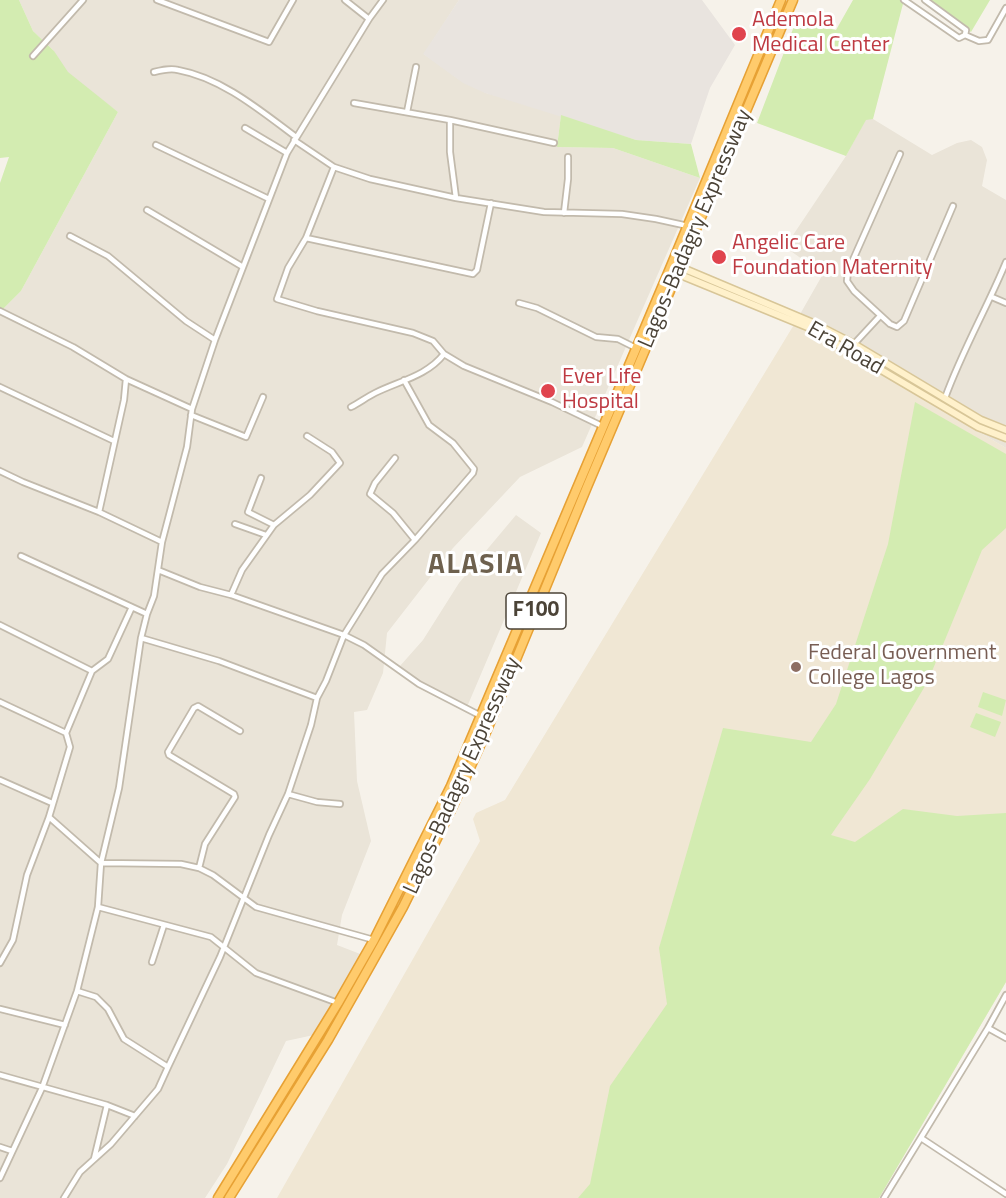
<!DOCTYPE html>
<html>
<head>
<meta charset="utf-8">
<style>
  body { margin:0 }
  canvas { display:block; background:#f6f2ea }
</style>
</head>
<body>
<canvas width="1006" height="1198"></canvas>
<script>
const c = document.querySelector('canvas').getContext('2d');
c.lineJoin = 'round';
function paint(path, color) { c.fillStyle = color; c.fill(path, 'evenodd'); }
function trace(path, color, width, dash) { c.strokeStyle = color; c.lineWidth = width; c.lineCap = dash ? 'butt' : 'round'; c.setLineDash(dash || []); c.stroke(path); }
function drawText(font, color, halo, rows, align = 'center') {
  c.font = font + ' "Titillium Web",sans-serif'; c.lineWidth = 6; c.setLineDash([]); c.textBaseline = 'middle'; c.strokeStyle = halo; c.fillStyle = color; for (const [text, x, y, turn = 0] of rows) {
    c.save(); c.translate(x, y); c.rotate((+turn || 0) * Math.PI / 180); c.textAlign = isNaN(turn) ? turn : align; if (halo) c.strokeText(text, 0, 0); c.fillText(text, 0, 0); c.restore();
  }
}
paint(new Path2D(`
  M19,0h440l-35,54 39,28 23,11 75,22 -4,32 56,1 87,30 -118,269 -62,30 -67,71 -66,85 -4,40 -16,37 -13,2 3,69 14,60 -29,74 -5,30 31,12 -45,76 -37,8 -59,123 -22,34h-205v-886l21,-21 97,-179 -54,-39 -11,-23 -20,-19z
  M866,119h7l59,36 25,-12 14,-3 11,7 5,13 -5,26 24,14v248l-211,-125 28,-49 -38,-27 61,-91z
  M516,515l25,18 -74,174 -43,-21 -24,-20 23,-26 36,-57z`), '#eae4d8');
paint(new Path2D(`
  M459,0h243l33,45 -25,43 -19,56 -55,-4 -151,-47 -22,-10 -40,-29z`), '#e9e4df');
paint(new Path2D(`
  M795,323l211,125v534l-127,216h-602l203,-357 -7,-22 3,-6 29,-13z`), '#f0e7d4');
paint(new Path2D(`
  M0,0h19l14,31 21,20 14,21 50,40 -97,179 -21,21v-129l9,-26 -9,1z
  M853,0h51l-31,119 -7,1 -20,36 -89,-33 39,-102 40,9z
  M926,0h64l-19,32z
  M561,115l75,25 55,4 9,34 -87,-30 -56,-1z
  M915,402l91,52v74l-24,22 -54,131 -58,98 -39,56 24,7 48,-33 54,7 49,-3v169l-127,216h-301l12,-14 20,-98 57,-82 -8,-56 64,-220 88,14 25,-38 52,-160z
  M983,692l23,8 -4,16 -24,-9z
  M976,713l25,9 -6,15 -25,-10z`), '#d3ecb1');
const street = new Path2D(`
  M157,0l112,42 24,-42
  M345,0l24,19
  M904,0l55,38 6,-3
  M925,0l41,30 -1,5 14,6 9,-1 18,-32
  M33,56l50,-56
  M154,72c8,-2 16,-4 24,-2 44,8 83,41 118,67
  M354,103l96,17 104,23
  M407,112l9,-45
  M450,120v32l6,46
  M245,128l42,25
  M294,140l40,27 36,12 86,19 88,14 78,2 34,5 32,7
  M156,145l113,54
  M900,154l-52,117 -1,10 7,10 36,33 7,3 7,-6 49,-115
  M334,167l-28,71 -18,30 -11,31 40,12 96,22 20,8 11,13 20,12 88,36 50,24
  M147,210l96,57
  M564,213l4,-34v-22
  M70,236l38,20 78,65 29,19
  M306,238l167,36 4,-4 14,-67
  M992,297l14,6
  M519,303l18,5 59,29 22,2 18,9
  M0,311l73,36 53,32 66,30
  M854,344l26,-28
  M0,387l114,54
  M945,398c17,-47 42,-90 61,-136
  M351,407c8,-4 16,-10 24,-14 24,-12 52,-17 69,-39
  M191,415l55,22 17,-40
  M395,458l-20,25 -5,11 23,19 22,27
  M0,471l23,11 76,30 63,30
  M261,478l-13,34 26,13
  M99,512l25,-112 2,-21
  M235,524l31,11
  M21,556l126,58
  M158,570l42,17 31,8 113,40 20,10 55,39 62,32
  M231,595l11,-25 32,-45 36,-30 30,-32 -8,-11 -25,-16
  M0,625l92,46
  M141,638l78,23 98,37
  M0,702l66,31
  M0,780l52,23
  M288,794l29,8 23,2
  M49,817l52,46 80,1 18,4 14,7 43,32 118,33
  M199,868l6,-24 30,-47 -1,-3 -65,-39 -1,-3 26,-44 4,-2 42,25
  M98,907l113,30 45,36 82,30
  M152,962l12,-37
  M0,963l13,-23 14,-65 22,-58 21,-70 -4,-14 26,-62 16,-12 24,-52
  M77,991l19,6 12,12 16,30 44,28
  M0,1009l65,16
  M988,1028l18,10
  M0,1075l107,30 28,11
  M921,1138l85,56
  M0,1147l12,4
  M94,1159l13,-54
  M0,1178l42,-90 35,-97 21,-84 3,-44 18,-75 22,-150 6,-24 7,-18 8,-54 25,-95 5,-38 23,-69 72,-187 82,-134 14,-19
  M64,1198l16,-26 31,-28 47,-55 10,-22 52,-110 49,-122 19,-41 23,-69 6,-27 9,-17 18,-46 38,-61 33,-34 58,-67 1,-4 -21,-26 -24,-18 -25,-45
  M884,1198l104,-170 18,-33`);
const secondary = new Path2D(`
  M680,267l133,56 41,21 127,76 25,10
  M678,274l132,54 168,99 28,11`);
const highway = new Path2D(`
  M218,1198l120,-195 36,-63 77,-154 220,-520 110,-266
  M229,1198l99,-158 43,-76 32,-57 49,-99 35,-78 100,-243 206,-487`);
trace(street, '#c2baac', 8);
trace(secondary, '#d8c698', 9);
trace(highway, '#e7a134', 11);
trace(street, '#fff', 4.5);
trace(secondary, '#fff1cb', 6);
trace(highway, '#ffcb6c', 8);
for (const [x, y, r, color] of [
  [739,34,8,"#e0444e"],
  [719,257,8,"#e0444e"],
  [548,391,8,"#e0444e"],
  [796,667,6,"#8d6e63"]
]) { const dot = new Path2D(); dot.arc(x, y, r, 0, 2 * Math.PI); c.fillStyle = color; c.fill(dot); trace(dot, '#fff', 2); }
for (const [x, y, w] of [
  [536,611,60]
]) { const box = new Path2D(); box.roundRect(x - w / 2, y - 18, w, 36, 4.5); c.fillStyle = '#fff'; c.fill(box); trace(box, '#4b4337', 1.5); }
drawText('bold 21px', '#4b4337', null, [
  ["F100",536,611]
]);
drawText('22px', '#be3a42', '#fff', [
  ["Ademola",752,21],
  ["Medical Center",752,46],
  ["Angelic Care",732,244],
  ["Foundation Maternity",732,269],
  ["Ever Life",562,378],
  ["Hospital",562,403]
], 'left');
drawText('22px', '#4b4337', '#fff', [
  ["Lagos-Badagry Expressway",696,229,-67],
  ["Era Road",845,349,30],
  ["Lagos-Badagry Expressway",463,776,-66]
]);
drawText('22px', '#785e54', '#fff', [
  ["Federal Government",808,654],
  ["College Lagos",808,679]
], 'left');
c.letterSpacing = '1.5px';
drawText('bold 28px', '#6e614e', '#fff', [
  ["ALASIA",476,566]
]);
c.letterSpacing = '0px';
</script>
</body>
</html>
